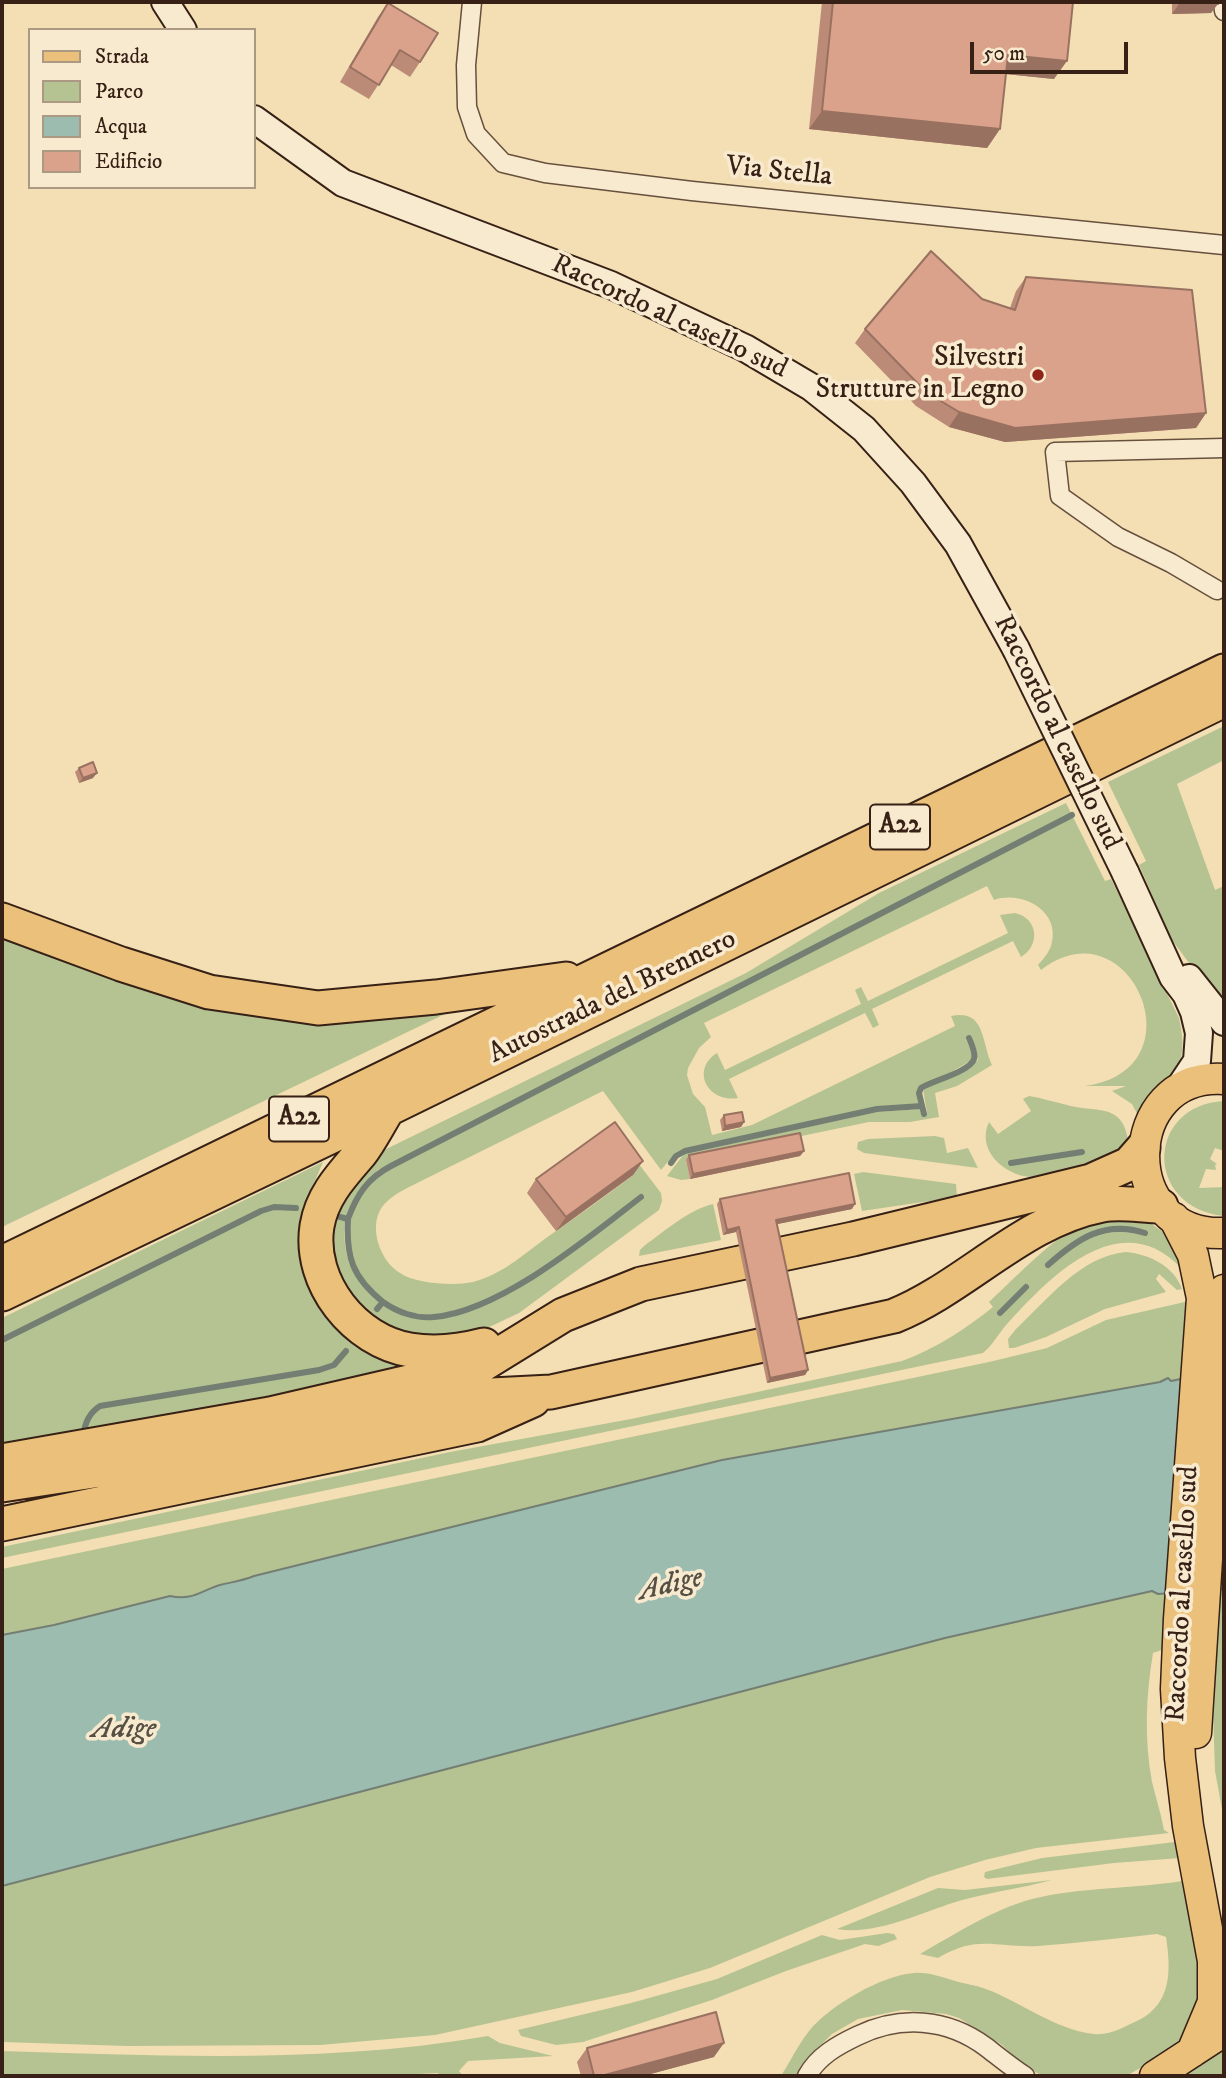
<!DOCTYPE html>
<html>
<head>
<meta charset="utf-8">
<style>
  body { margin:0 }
  #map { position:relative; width:1226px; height:2078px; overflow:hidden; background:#f4dfb4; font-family:"IM FELL DW Pica",serif }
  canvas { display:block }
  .frame { position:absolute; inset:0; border:4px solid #372015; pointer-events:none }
  .legend { position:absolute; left:28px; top:28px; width:228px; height:161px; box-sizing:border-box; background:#f8eace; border:2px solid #ab9984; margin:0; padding:9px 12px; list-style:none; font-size:21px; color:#372015 }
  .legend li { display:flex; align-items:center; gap:14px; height:35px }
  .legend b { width:35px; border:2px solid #ab9984 }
  .scale { position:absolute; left:970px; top:42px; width:158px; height:32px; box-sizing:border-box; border:4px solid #372015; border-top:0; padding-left:9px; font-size:21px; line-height:24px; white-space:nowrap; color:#372015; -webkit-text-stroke:5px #f8eace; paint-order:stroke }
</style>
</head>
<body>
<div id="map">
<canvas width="1226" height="2078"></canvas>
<div class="frame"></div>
<ul class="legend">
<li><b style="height:9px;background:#eac07a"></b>Strada</li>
<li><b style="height:19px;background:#b5c392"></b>Parco</li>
<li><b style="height:19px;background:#9cbcb0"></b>Acqua</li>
<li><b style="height:19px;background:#daa28a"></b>Edificio</li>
</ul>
<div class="scale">50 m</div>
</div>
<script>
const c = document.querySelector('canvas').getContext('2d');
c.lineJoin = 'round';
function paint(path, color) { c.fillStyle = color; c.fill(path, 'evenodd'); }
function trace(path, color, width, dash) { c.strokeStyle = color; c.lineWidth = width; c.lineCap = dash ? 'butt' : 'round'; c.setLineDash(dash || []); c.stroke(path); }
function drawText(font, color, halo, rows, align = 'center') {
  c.font = font + ' "IM FELL DW Pica",serif'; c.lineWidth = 7; c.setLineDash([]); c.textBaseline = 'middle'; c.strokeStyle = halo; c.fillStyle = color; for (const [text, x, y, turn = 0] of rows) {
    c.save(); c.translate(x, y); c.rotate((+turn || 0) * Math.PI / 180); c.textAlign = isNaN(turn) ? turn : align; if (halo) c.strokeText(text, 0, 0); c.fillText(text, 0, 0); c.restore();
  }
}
paint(new Path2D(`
  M1224,726v34l-47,24 38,106 9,-4v124l-52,-70 -33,-75 7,-4 -38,-79z
  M1066,803l5,10 -295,154 -398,203 -22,25 -10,22 -6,-1 -1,4 6,1c-3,38 7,57 35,82l-4,4 3,3 5,-4c11,5 22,12 35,13 71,6 153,-68 207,-108l16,-12 -1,-2c-12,4 -27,19 -38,27 -54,39 -155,127 -222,74 -21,-16 -33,-37 -32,-63 1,-26 15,-48 35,-63l689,-355 32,64 6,-2 68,139c12,51 -9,63 -40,99l-7,-13 -20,-13 14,-5h-41c119,-16 44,-185 -44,-116l-3,-5c5,-6 10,-11 13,-19 11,-34 -28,-56 -57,-46l-7,-14 -283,137 7,14 -12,11 -11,20 -1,7 6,19 12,13 7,28 40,-10 203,-99 -4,-10c35,-7 30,26 41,49l-35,21 -22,7 4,24 -29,5h-41l-183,38 4,19 -9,1 -14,-4 17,-22 193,-42 43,-3 1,5 6,-1 -4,-24 32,-14 23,-15 -7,-23 -5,2 7,16 -1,5 -19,11 -33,15 -3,6 3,12 -40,3 -194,41 -15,10 -10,12 -58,-79 -196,97c-9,5 -18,10 -25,19 -14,20 -2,54 18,66 16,11 54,13 73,9 28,-7 50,-27 73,-44 29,-20 58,-41 86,-62v-21l29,38 1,8 -3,9 -140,103 -36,17 -54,11 -40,-11 -34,-27 -18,-33 -7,-27 6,-38 38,-50 372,-182 133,-80z
  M1015,913c23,5 26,32 6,44l-8,-16 -141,68 7,16 -6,3 -8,-15 -136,66 9,19c-30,5 -48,-28 -21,-45l8,17 136,-66 -6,-14 6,-3 7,14 140,-68 -8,-18z
  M2,926l122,47 320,33 3,7 -445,214z
  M1029,1096c13,2 25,6 38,9 27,8 56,-3 61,35 -5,6 -12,17 -18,21 -6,3 -73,17 -80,16 -27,-2 -54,-28 -41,-55l9,12 33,-23 -8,-12z
  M1224,1101v50l-9,-3 -5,11 7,5 -2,1 1,5 -10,-1 -7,19 25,-1v29c-81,-9 -78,-111 0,-115z
  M935,1136l9,2 3,15 21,-5 10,20 -114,-15 -7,-4 1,-7 10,-3z
  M323,1162l-17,40 -2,54 125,110 -427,83v-131z
  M863,1172l93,12 1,13 -95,14 -8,-37z
  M713,1204l8,36 -82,16 1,-6 4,-4c21,-15 44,-36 69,-42z
  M1089,1218l57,2 24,17 12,32c-61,-66 -132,7 -175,55 -9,10 -14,21 -24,29l-981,205v-11l448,-95 181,-33 271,-58c35,-13 62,-31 91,-54l-4,-5c32,-30 62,-62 100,-84zM1117,1226l28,6 -1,3c-44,-9 -62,3 -94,32l-3,-3c20,-21 41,-34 70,-38z
  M1126,1252c23,2 48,14 56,37l-5,1 -18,-16 -3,5 10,13 -61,17 -59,28 -32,11h-5l-1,-9 8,-10c32,-30 65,-73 110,-77z
  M1224,1293l-7,79 -47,9 -2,-3 -8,4 -438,78 -468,116c-12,5 -22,6 -34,9 -20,6 -28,16 -50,11l-116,29 -52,10v-66l987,-207 58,-14 59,-28z
  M1224,1589v231l-9,-49 -2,-60 4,-80 -64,22c-7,42 -9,86 -1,129 4,16 9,32 12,48l5,3 -133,15 -51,12 -55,17 -220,91 -78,24 -197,43 -115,10 -193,1 -125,-4v-156l943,-248 207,-47 6,3z
  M1183,1841l23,139 -22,57 -15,15 -43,24h-82l-18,-8 -24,-23 -43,-27 -13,-4 -44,-4 -44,9 -26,15 -20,20 -15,22h-16c9,-14 17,-31 28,-45 20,-25 73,-56 105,-58 14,-1 27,4 41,8 10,3 21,4 31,8 35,13 70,41 108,45 16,2 31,-8 45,-14 33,-17 32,-50 27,-83l-9,-3c-39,4 -79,9 -119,12 -42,2 -60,-12 -100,12l-18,-4c35,-20 74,-45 112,-55 49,-12 101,-10 150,-18l-2,-23 -66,5 -127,16 -3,-2 1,-5 57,-14z
  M1052,1880c-30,8 -60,12 -90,20 -38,11 -85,36 -125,29l101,-41 27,2z
  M887,1933l7,1 3,5 -19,7 -13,-2 -79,27 -74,29 -129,42 -27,3 -35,-9 -3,-6 113,-27 86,-24 105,-44 18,5z
  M488,2036l12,7 53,13 -85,5 -9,10 4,5h-23l-2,-3 -60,3h-376v-25c162,5 325,13 486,-15z
  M1224,2048v28h-44z`), '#b5c392');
const water = new Path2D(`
  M1224,1370v219l-66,5 -6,-3 -207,47 -943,248v-251l52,-10 116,-29c22,5 30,-5 50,-11 12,-3 22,-4 34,-9l468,-116 438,-78 8,-4 3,3z`);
paint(water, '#9cbcb0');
trace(water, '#747e72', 2);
trace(new Path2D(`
  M924,1114l-5,-21 2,-5c11,-7 50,-17 53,-29 2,-6 -3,-16 -5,-21
  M671,1163l5,-7 9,-5 192,-42 45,-3
  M1011,1163l71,-11
  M340,1217l8,2c9,-25 20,-41 43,-53l681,-351
  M348,1219c-2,38 4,58 35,83
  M1048,1265c29,-26 56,-45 97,-32
  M377,1309l6,-7c14,10 33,17 51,15 67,-6 154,-79 207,-120
  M1000,1313l26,-26
  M2,1340l259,-129 13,-4 22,1
  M83,1436c2,-13 6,-23 17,-30l219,-36 15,-5 12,-14`), '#747e72', 6);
const minor = new Path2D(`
  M472,2l-6,63 1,42 9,27 27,29 42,10 147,18 532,54
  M1223,2l1,9
  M1217,590l-46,-27 -53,-26 -58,-41 -5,-44 169,-4
  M807,2076c11,-20 31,-31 50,-40 43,-21 90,-18 129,11 13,10 25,20 39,29`);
const secondary = new Path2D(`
  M165,2l18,28
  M254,119l89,64 268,102 134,63 66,39 53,42 49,54 45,61 58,105
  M1125,872l48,105 13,17 8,18 5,21 -2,28 -20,30
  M1189,978l35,44`);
const primary = new Path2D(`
  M1224,1079c-105,-7 -108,158 0,154
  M1174,1218l19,37 9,43 -23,321 -3,70 4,69 8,68 25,135v41l-21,50
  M1196,1733l28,-443
  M1155,2076l69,-45`);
const motorway = new Path2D(`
  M2,920l119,44 88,28 109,16 118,-11 130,-18
  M388,1109c-9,14 -17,31 -28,45 -19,22 -38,42 -43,72 -9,57 38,115 93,124 24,4 51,1 74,-5
  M2,1263l1222,-592
  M2,1294l386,-185 836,-409
  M2,1461l268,-47 212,-49 81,-50 78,-31 212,-45 238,-58 38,-17 14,-16
  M2,1485l98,-15 372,-74 79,-4 343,-76c72,-29 129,-96 208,-111 19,-4 40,1 59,1
  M2,1524l475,-99 56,-25`);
trace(minor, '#66503d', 21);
trace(secondary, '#372015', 30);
trace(primary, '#372015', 33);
trace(motorway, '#372015', 37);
trace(minor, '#f8eace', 18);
trace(secondary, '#f8eace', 26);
trace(primary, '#eac07a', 30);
trace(motorway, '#eac07a', 33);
const secondaryBridge = new Path2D(`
  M1016,649l109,223`);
trace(secondaryBridge, '#372015', 30, []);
trace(secondaryBridge, '#f8eace', 26);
paint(new Path2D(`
  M822,2h251l-19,77 -48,-5 -6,55 -13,19 -178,-19z
  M1172,2h46l-7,11 -39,1z
  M388,3l32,59 -10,15 -19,-12 -22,34 -29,-17 38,-65z
  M1026,277l180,136 -10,15 -191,14 -56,-15 -33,-21 -61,-63 10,-14 117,-30 28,9 6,-17z
  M79,768l14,10 -14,5 -4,-11z
  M724,1115l20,7 -3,5 -19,4 -2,-11z
  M804,1151l-4,5 -110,23 -4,-19 3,-5z
  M643,1161l-10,14 -77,56 -29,-38 9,-14z
  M720,1199l132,10 -75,15 31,146 -3,5 -38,8 -31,-151 -13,3 -6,-31z
  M587,2048l127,9 -71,19h-62l-4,-14z`), '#bb8b77');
paint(new Path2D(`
  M1179,4h39l-7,9 -39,1z
  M1008,55l59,6 -13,18 -59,-6z
  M822,111l178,18 -13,19 -178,-19z
  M959,412l247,1 -10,15 -191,14 -56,-15z
  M97,773l-4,5 -14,5 4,-5z
  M744,1122l-3,5 -19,4 3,-5z
  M804,1151l-4,5 -110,23 3,-5z
  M643,1161l-10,14 -77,56 10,-14z
  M855,1204l-3,5 -79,16 3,-5z
  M739,1227l-3,5 -13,3 4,-5z
  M808,1370l-3,5 -38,8 3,-5z
  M724,2043l-10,14 -71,19h-42z`), '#997161');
const building = new Path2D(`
  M833,2h240l-6,59 -59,-6 -8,74 -178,-18z
  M1179,2h39v2h-39z
  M388,3l50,30 -18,29 -20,-12 -21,35 -29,-18z
  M931,251l51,48 33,11 11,-33 166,13 14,123 -191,15 -56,-16 -33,-20 -61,-63z
  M93,762l4,11 -14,5 -4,-10z
  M742,1112l2,10 -19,4 -1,-11z
  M615,1122l28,39 -77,56 -30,-38z
  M800,1133l4,18 -111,23 -4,-19z
  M849,1173l6,31 -79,16 32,150 -38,8 -31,-151 -12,3 -7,-31z
  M716,2012l8,31 -123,33h-7l-7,-28z`);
paint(building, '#daa28a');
trace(building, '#997161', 2);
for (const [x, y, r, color] of [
  [1038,375,7,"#8f2418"]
]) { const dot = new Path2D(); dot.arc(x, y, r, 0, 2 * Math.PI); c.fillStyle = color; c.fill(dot); trace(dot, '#f8eace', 2.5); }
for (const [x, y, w] of [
  [900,827,60],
  [299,1119,60]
]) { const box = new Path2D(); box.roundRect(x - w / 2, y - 22.5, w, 45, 5); c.fillStyle = '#f8eace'; c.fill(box); trace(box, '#372015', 2); }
drawText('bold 26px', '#372015', null, [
  ["A22",900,827],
  ["A22",299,1119]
]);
drawText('28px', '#372015', '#f8eace', [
  ["Via Stella",779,173,6],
  ["Raccordo al casello sud",669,318,25],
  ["Raccordo al casello sud",1056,733,64],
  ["Autostrada del Brennero",613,998,-26],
  ["Raccordo al casello sud",1184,1594,-87]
]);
drawText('28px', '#372015', '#f8eace', [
  ["Silvestri",1024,359],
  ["Strutture in Legno",1024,391]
], 'right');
drawText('italic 30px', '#554f44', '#f8eace', [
  ["Adige",671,1586,-13],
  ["Adige",124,1731]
]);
</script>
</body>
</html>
